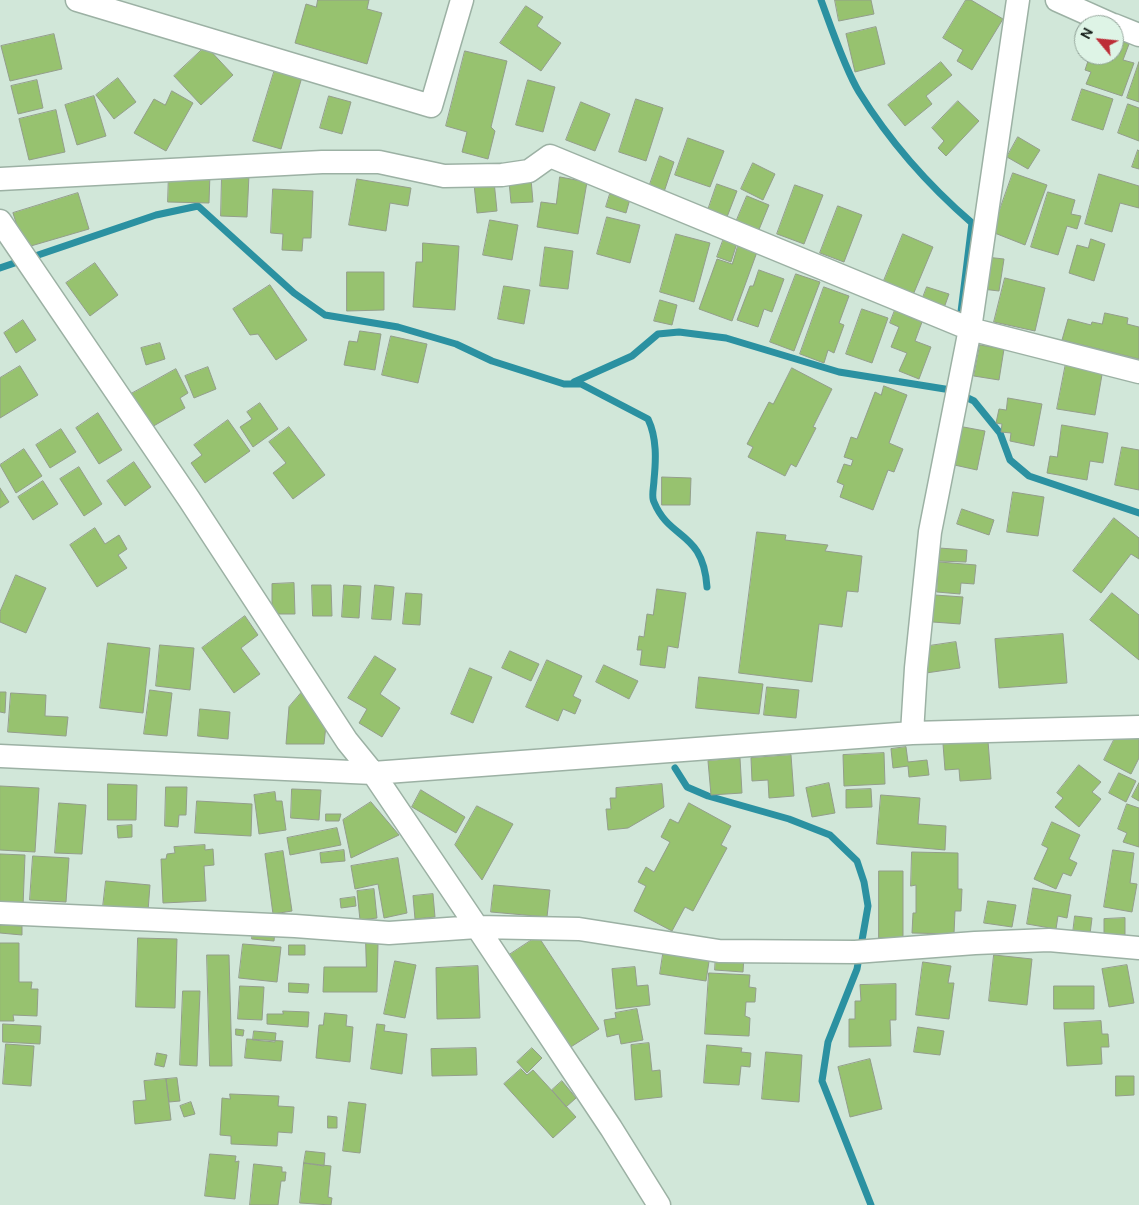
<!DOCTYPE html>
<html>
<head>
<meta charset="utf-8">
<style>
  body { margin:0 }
  #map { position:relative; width:1139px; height:1205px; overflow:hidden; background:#d1e7d9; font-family:"DM Sans",sans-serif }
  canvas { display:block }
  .north { position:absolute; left:1074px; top:15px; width:50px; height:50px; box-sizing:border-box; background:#def4e6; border:1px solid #8e9f95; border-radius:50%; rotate:298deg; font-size:14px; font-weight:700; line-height:20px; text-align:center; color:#17201b }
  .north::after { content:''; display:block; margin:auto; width:18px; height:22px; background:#bd2d37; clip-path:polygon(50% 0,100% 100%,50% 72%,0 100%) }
</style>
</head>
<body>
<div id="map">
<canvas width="1139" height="1205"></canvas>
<div class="north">N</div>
</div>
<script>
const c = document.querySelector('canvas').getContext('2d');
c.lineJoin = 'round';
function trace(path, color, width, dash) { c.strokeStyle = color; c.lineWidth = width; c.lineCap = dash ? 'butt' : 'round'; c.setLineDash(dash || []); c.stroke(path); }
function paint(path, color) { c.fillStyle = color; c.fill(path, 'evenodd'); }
trace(new Path2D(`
  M821,0c10,27 24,69 38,92 31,50 69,93 113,131l-12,97
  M0,268l156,-53 42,-9 96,87 31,22 73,12 58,17 36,17 72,23h17l67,35c9,19 8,41 6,61 0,6 -3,17 0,22 16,39 49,28 53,85
  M574,382l58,-26 26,-22 21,-2 47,6 113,34 112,18 23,11 26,32 10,27 19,16 110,37
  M675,768l12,19 21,9 81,23 41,16 27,26 7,21 4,24 -11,63 -29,73 -6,39 49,124`), '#2b91a1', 7);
const building = new Path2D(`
  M318,0h51l-2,9 15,4 -15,51 -72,-21 11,-39 10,3z
  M835,0h36l3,14 -35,7z
  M966,0h5l32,19 -31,51 -15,-9 6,-11 -20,-12z
  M526,6l17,11 -6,9 24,17 -20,28 -41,-28z
  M876,27l9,37 -30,8 -9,-38z
  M54,34l8,35 -52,12 -9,-35z
  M1114,38l15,6 -6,16 11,3 -12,33 -36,-12 5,-12 -6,-2 5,-15h24z
  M206,46l27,29 -32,30 -27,-29z
  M465,51l42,10 -16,66 4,4 -7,28 -26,-7 5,-20 -21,-6z
  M941,62l11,13 -26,21 6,8 -27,22 -17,-21z
  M1139,62v40l-12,-4z
  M275,69l27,8 -21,72 -28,-8z
  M118,78l18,24 -22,17 -18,-24z
  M37,80l6,28 -25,6 -7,-28z
  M528,80l27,7 -12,45 -27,-7z
  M1082,89l31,10 -10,31 -31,-10z
  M172,91l21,12 -27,48 -32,-18 20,-34 11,6z
  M94,96l12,40 -29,9 -12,-40z
  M329,96l22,6 -9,32 -22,-6z
  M636,99l27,9 -17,53 -27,-9z
  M958,101l21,20 -33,35 -8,-8 6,-7 -12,-13z
  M581,102l29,12 -15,37 -29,-11z
  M1128,104l11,4v33l-21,-8z
  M56,110l9,42 -36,8 -10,-41z
  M1018,137l22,13 -12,19 -21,-12z
  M688,138l36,13 -14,36 -35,-12z
  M1138,150l1,1v18l-7,-2z
  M660,156l14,6 -10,30 -15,-5z
  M753,163l22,11 -12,26 -22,-11z
  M169,171l41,2 -1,30 -41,-1z
  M1013,173l34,12 -22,60 -33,-13z
  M1099,174l40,12v22l-19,-5 -8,29 -27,-8z
  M222,175h27l-2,42 -26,-1z
  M560,177l27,5 -9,52 -41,-7 4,-25 15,2z
  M357,179l54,9 -3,18 -18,-3 -4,28 -37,-6z
  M531,179l2,23 -22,1 -2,-22z
  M494,181l3,30 -20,2 -3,-29z
  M717,184l20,7 -10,26 -19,-7z
  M795,185l28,10 -19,49 -27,-10z
  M273,189l40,2 -2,47h-8l-1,13 -20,-1 1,-16 -12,-1z
  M1048,192l27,8 -4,14 10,2 -4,13 -10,-3 -9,29 -27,-8z
  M78,193l11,36 -65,19 -11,-35z
  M610,194l20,5 -4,14 -20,-6z
  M747,196l22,9 -11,27 -22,-10z
  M838,206l24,9 -18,47 -24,-9z
  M607,217l33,8 -10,38 -33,-9z
  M490,220l28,5 -6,35 -29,-5z
  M676,234l34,9 -16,59 -34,-10z
  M903,234l30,13 -20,48 -30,-12z
  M724,238l13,5 -6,19 -14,-5z
  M1091,239l14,5 -11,37 -25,-8 8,-28 11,3z
  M423,243l36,3 -4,64 -42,-3 3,-45h6z
  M738,246l19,6 -25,69 -33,-12 18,-50 15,5z
  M545,247l28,4 -5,38 -28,-3z
  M986,257l18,2 -5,32 -17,-2z
  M95,263l23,32 -28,21 -24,-33z
  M759,270l25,9 -12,33 -8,-3 -6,18 -21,-7 13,-34h3z
  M347,272h37v38l-37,1z
  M796,274l24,8 -26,69 -24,-9z
  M1005,278l40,10 -10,43 -41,-9z
  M270,285l37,55 -31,20 -18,-26 -8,1 -17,-26z
  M504,286l26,4 -6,34 -26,-5z
  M824,287l25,9 -10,27 5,2 -10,28 -6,-3 -4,13 -24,-9z
  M927,287l22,7 -5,14 -22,-8z
  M660,300l17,5 -5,20 -18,-4z
  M897,305l12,5 -2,6 15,6 -7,19 16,6 -12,32 -20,-8 8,-18 -16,-6 8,-20 -9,-4z
  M862,309l26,9 -16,45 -26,-9z
  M1105,313l23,5 -1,6 12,3v32l-77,-19 6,-21 23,6 1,-3 10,2z
  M23,320l13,20 -20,13 -12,-20z
  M360,331l21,3 -6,36 -31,-5 5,-24 8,1z
  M391,336l36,8 -9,39 -36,-8z
  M160,343l5,16 -19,6 -5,-17z
  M980,345l24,4 -5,31 -25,-4z
  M1066,363l37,6 -8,46 -38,-6z
  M20,366l18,29 -38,23v-40z
  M208,367l8,22 -22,9 -9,-22z
  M792,368l40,21 -19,38 3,1 -20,39 -5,-3 -6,12 -37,-19 5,-10 -6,-3 22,-42 4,2z
  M176,369l12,24 -8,5 5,10 -35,20 -19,-34z
  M884,386l23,9 -18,48 14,6 -9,23 -6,-2 -15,40 -33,-13 4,-12 -7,-3 7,-18 7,2 2,-6 -9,-3 7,-20 6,2 18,-47 6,3z
  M1008,398l34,6 -8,42 -24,-5 1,-8 -10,-1 1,-8 -6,-1 3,-14 7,1z
  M260,403l18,26 -25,18 -13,-20 12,-8 -5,-7z
  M98,413l24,37 -23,14 -23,-36z
  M228,420l22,31 -45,32 -14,-20 11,-8 -8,-10z
  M1062,425l46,8 -5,30 -13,-2 -3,19 -40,-7 3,-17 7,1z
  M958,426l27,5 -8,39 -27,-6z
  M289,427l36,48 -32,24 -20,-26 13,-10 -17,-21z
  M61,429l15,23 -26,16 -14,-23z
  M1122,447l17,3v40l-24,-5z
  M24,449l18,27 -26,17 -16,-28z
  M134,462l17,25 -26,19 -18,-25z
  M79,467l23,37 -18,12 -24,-37z
  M662,477l29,1 -1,27h-28z
  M43,481l15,23 -25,16 -15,-23z
  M0,488l9,14 -9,6z
  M1013,492l31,5 -6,39 -31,-4z
  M962,509l32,11 -5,15 -32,-11z
  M1114,518l25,20v21l-8,-5 -30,39 -28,-22z
  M95,528l10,16 14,-9 8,14 -9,6 9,13 -30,19 -27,-42z
  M757,532l29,3 -1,5 43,5 -3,6 37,5 -4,36 -11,-1 -5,36 -23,-3 -7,58 -73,-9z
  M939,548l28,2 -1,12 -28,-1z
  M939,562l37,3 -2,19 -13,-1 -1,11 -23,-2z
  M16,575l30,13 -20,45 -26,-11v-10z
  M294,583l1,31h-23v-30z
  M312,585h19l1,31h-19z
  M344,585l17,1 -2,32 -17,-1z
  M375,585l19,2 -3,33 -19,-1z
  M657,589l29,4 -8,55 -10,-2 -3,22 -25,-3 2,-15h-5l2,-14 5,1 3,-23 6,1z
  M406,593l16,1 -2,31 -17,-1z
  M1112,593l27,22v45l-49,-40z
  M935,595l28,2 -3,27 -27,-2z
  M245,616l13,19 -17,13 19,26 -26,19 -32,-45z
  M1063,634l4,49 -68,5 -4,-49z
  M956,642l4,26 -34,5 -4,-26z
  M108,643l42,5 -7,65 -43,-5z
  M160,645l34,3 -4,42 -34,-4z
  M510,651l29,13 -8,17 -29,-13z
  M375,656l21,13 -16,25 20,14 -18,29 -23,-14 8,-14 -19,-11z
  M547,660l35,16 -9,20 8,4 -6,14 -12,-5 -5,12 -32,-14z
  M604,665l34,16 -9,18 -33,-17z
  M470,668l22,9 -19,46 -22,-9z
  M699,677l64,7 -4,30 -63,-6z
  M767,687l32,3 -3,28 -32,-3z
  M150,690l22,3 -5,43 -23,-2z
  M0,692h6l-1,21 -5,-1z
  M302,692l24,33 -2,19h-38l3,-37z
  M11,693l35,2 -1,21 23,1 -2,19 -58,-4z
  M200,709l30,3 -2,27 -30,-3z
  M1120,728l19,10v20l-8,16 -27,-14z
  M988,741l3,38 -31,2 -1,-12 -14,1 -2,-26z
  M906,747l2,15 19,-2 2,15 -20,2 -1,-11 -15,2 -2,-19z
  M884,753l1,31 -41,2 -1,-31z
  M791,755l3,41 -25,2 -1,-18 -16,1 -1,-23z
  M740,758l2,35 -31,2 -3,-34z
  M1079,765l22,17 -9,10 9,7 -22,28 -24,-20 8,-9 -6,-5z
  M1119,773l17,8 -10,21 -17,-9z
  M829,783l6,30 -23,4 -6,-29z
  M1139,783v18l-7,-4z
  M108,784l29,1 -1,35h-28z
  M662,784l2,23 -36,21 -20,2 -2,-21h5l-1,-11h6v-10z
  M0,786l39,2 -4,64 -35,-2z
  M166,787h21l-1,28h-7l-1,12 -13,-1z
  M292,789l29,1 -2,30 -28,-2z
  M871,789l1,18 -26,1v-18z
  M421,790l44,27 -9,16 -44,-26z
  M275,792l1,9h6l4,29 -27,4 -5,-39z
  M881,795l39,3 -2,26 28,2 -1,24 -68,-6z
  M197,801l55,3 -1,32 -56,-3z
  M371,802l28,33 -48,23 -8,-38z
  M59,803l27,2 -4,49 -27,-1z
  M689,803l42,23 -10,19 6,3 -34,63 -8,-4 -13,24 -38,-20 12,-25 -8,-4 8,-15 8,5 16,-30 -9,-5 9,-18 8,4z
  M1127,804l12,4v39l-16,-5 4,-9 -9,-4z
  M477,806l36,18 -31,56 -27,-35z
  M326,814h15l-2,7h-13z
  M1052,822l28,13 -11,24 8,4 -6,13 -8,-3 -7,16 -22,-10 14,-31 -6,-3z
  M132,825v12l-14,1 -1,-12z
  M337,828l4,17 -51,10 -3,-17z
  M205,845v5l8,-1 1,16 -10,1 2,35 -43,2 -2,-44h5l1,-5 8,-1 -1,-6z
  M344,850l1,11 -24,2 -1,-10z
  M1113,850l21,3 -4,30 7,1 -5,28 -28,-5z
  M283,851l9,60 -19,3 -8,-60z
  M912,852l46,1v36h4l-1,22h-6l-1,23 -42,-1 1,-20h3v-28l-5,1z
  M0,854l25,1 -2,52 -23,-1z
  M33,856l36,2 -3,44 -36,-2z
  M398,858l9,55 -23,5 -6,-34 -23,5 -4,-23z
  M879,871h24v67h-24z
  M106,881l44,4 -2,26 -45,-4z
  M494,885l56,5 -3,27 -56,-5z
  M1033,888l38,7 -4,23 -9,-2 -2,13 -29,-5z
  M374,889l3,29 -17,2 -3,-29z
  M433,894l2,23 -20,2 -2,-23z
  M355,897l1,9 -15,2 -1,-9z
  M988,901l28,4 -4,22 -28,-4z
  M1075,916l17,2 -2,16 -17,-1z
  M1125,918v17h-21v-16z
  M0,925l22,1v9l-22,-2z
  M253,929l22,2 -1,10 -22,-2z
  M538,936l61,93 -33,21 -60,-93z
  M138,938l39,1 -2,69 -39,-1z
  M0,943h19v39h13l-1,7h7l-1,27 -24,-1 1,6h-14z
  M366,943h12l-1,49h-54l1,-25h42z
  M243,944l38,3 -4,35 -38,-4z
  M289,945h16v10h-16z
  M664,948l46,7 -4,26 -46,-7z
  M716,954l28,2 -1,16 -28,-2z
  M207,955h22l3,111h-22z
  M994,955l38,4 -5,46 -38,-4z
  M395,961l21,4 -11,53 -21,-4z
  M923,962l28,4 -3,17h6l-5,36 -33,-4z
  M1127,965l7,38 -25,4 -7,-38z
  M478,966l2,52 -43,1 -1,-51z
  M635,967l2,19 11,-1 2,20 -34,4 -4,-40z
  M709,973l41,2 -1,12 7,1 -1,14h-9l-1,14 5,2 -1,18 -44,-2z
  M289,983l20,1 -1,9 -19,-1z
  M896,984v36h-6l1,26 -42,1v-28h6v-18h6l-1,-16z
  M240,986l24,1 -2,33 -24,-1z
  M1054,986h40v23h-40z
  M183,991h17l-3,75 -17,-1z
  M637,1009l6,31 -22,4 -2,-10 -12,3 -3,-17 12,-2 -1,-5z
  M283,1011l26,1 -1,15 -41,-3v-10h16z
  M325,1013l22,2 -1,11 7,1 -3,35 -34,-4 3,-33h4z
  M1101,1021l1,13h6l1,13h-8l1,17 -35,2 -3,-43z
  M3,1024l38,2 -1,18 -37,-2z
  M377,1024l8,1 -1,6 23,3 -5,40 -31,-5z
  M918,1027l26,4 -4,24 -26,-3z
  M236,1029l8,1 -1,6 -7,-1z
  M254,1031l22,2 -1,9 -22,-2z
  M247,1039l36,2 -2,20 -36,-3z
  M649,1043l3,28 8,-1 2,27 -27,3 -4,-55z
  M6,1044l28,2 -3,40 -28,-2z
  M707,1045l35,3 -1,4 10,1 -1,14 -9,-1 -2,19 -35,-2z
  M476,1048l1,27 -45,1 -1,-27z
  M532,1048l10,10 -15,15 -10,-11z
  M766,1052l36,3 -3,47 -37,-3z
  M157,1053l10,2 -3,12 -9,-2z
  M870,1059l12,50 -32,8 -12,-50z
  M521,1069l6,6 6,-5 43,47 -23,21 -49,-54z
  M1116,1076h18v19l-18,1z
  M177,1078l3,23 -11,1 -3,-23z
  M166,1079l5,41 -36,4 -2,-23 13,-1 -2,-19z
  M562,1081l14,17 -10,9 -14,-17z
  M230,1094l49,2 -1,10 16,1 -2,26 -14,-1 -1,14 -46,-2v-8l-11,-1 2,-37 8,1z
  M191,1102l4,12 -11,3 -4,-11z
  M349,1102l17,2 -6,49 -17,-2z
  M328,1116l9,1v11h-9z
  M306,1151l19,2 -1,13 -20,-3z
  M210,1154l26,2 -1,6 4,-1 -4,38 -30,-3z
  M304,1163l27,3 -3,31 4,1 -1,7 -31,-2z
  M254,1164l28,3v5h4l-1,9h-4l-3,24h-28z`);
paint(building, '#97c26f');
trace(building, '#939e8b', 1);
const minor = new Path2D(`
  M77,0l354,106 31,-106
  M1057,0l56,25
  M1114,25l25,10
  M0,179l322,-17h57l65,14 58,-1 27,-4 21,-15 420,173 169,43
  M0,221l189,278 158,242 26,32 104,154 134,201 48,77
  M912,733l4,-65 14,-136 40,-203 48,-329
  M0,756l373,17 539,-40 227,-6
  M0,913l295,13 94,7 88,-6 102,2 140,22 136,1 120,-9 74,-3 90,8`);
trace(minor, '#9cb1a4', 25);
trace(minor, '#fff', 22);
</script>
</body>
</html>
